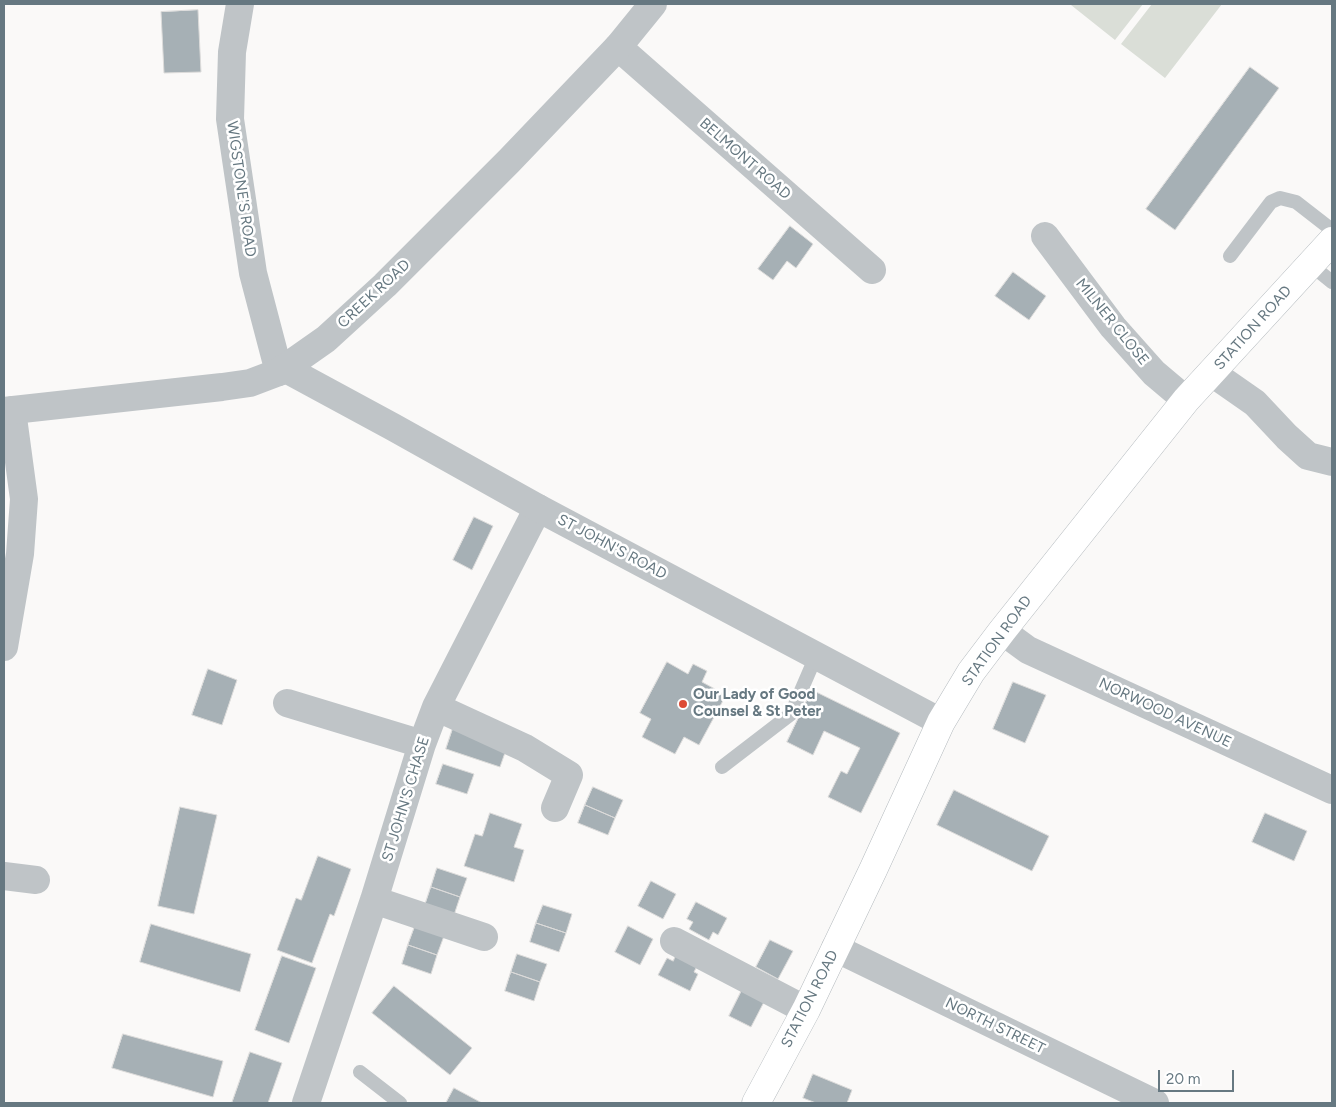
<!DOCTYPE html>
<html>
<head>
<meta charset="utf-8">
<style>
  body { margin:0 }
  #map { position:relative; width:1336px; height:1107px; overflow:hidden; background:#faf9f8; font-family:Figtree,sans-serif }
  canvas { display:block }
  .frame { position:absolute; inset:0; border:5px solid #667881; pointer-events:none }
  .scale { position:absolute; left:1158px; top:1070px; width:76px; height:22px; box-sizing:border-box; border:2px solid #667881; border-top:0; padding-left:6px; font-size:15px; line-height:18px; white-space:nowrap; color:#667881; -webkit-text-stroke:4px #fff; paint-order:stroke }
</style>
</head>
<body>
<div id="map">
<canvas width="1336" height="1107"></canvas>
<div class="frame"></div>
<div class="scale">20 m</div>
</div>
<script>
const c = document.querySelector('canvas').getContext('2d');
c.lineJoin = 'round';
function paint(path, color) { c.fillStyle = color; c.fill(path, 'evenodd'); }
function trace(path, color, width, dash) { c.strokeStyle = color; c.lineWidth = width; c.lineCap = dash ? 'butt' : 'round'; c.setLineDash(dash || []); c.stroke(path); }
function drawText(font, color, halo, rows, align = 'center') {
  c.font = font + ' Figtree,sans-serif'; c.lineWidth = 5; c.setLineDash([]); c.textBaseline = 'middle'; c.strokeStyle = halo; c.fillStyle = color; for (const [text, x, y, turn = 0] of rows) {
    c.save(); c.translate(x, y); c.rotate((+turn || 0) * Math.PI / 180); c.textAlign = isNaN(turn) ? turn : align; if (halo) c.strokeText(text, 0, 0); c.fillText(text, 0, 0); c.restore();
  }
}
paint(new Path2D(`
  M1072,4h71l-28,36 -44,-35z
  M1152,4h70l-57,74 -44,-34z`), '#daded7');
const building = new Path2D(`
  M198,10l3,62 -37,1 -3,-61z
  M1250,67l29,21 -104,142 -29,-21z
  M790,226l23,18 -17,24 -9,-7 -14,19 -15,-11z
  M1013,272l33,24 -17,24 -34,-24z
  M474,517l19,9 -21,44 -19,-10z
  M667,662l21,12 5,-10 14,7 -5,11 24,13 -27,50 -15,-8 -9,17 -33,-17 9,-18 -11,-6z
  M208,669l29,11 -15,45 -30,-10z
  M1013,682l33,13 -21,48 -32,-14z
  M812,690l88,43 -39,80 -33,-16 13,-26 6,3 13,-26 -36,-17 -11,24 -26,-13z
  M453,728l54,19 -7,20 -54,-18z
  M443,764l31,10 -7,20 -31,-10z
  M593,787l30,13 -8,18 -30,-13z
  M954,790l95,46 -17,35 -95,-46z
  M585,805l30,13 -7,17 -30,-12z
  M180,807l37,8 -23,99 -36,-8z
  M490,813l32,11 -8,23 10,3 -10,32 -50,-16 11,-32 7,2z
  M1265,813l42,18 -13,30 -42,-19z
  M318,856l33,13 -17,47 -4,-2 -18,49 -35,-13 19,-52 5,2z
  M437,868l30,10 -7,19 -29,-10z
  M651,881l25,13 -13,25 -25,-13z
  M431,887l29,10 -6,18 -29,-10z
  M696,902l31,16 -9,17 -5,-3 -4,8 -20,-11 4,-7 -6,-3z
  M543,905l29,9 -6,19 -30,-10z
  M536,923l30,10 -7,19 -29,-10z
  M151,924l100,30 -11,38 -100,-30z
  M415,926l29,10 -7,19 -29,-10z
  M628,926l25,13 -13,26 -25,-13z
  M770,940l23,11 -15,28 -22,-12z
  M408,945l29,10 -6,19 -29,-10z
  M517,954l30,10 -7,18 -29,-10z
  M676,955l21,11 -3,6 4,2 -8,17 -32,-16 9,-17 6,3z
  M282,956l34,12 -27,75 -34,-13z
  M511,972l29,10 -6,19 -29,-10z
  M394,986l78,62 -22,27 -78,-62z
  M743,988l22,12 -14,27 -22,-11z
  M123,1034l100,27 -10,36 -101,-29z
  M250,1052l32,11 -14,40h-36z
  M813,1074l39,16 -5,13h-31l-13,-5z
  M454,1088l28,15h-36z`);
paint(building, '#a6b0b5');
trace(building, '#dcdbda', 1);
const secondary = new Path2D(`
  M756,1103l50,-93 67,-140 68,-148 30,-50 31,-41 184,-231 146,-159`);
trace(secondary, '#b4babe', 29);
trace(new Path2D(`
  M1230,256l41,-54 9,-4 16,4 36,28
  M1311,265l21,17
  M722,767l69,-53 25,-58
  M360,1072l40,31`), '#bfc4c7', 14);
trace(new Path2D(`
  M240,4l-8,48 -2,67 23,154 26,99
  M618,47l254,223
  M1045,236l68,91 41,46 32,27
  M1212,373l43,30 32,34 21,19 24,6
  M1002,631l26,19 304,140
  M4,647l16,-93 4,-55 -12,-89
  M287,703l135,41
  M436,707l89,41 44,27 -14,33
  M4,876l32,4
  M374,900l110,37
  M674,941l132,69
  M835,948l320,155
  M306,1103l68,-203 48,-156 14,-37 102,-199`), '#bfc4c7', 28);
trace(new Path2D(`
  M284,368l109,59 145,81 403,214
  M4,411l218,-24 28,-4 29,-11 47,-33 59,-54 124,-124 109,-114 35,-43`), '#bfc4c7', 28);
trace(secondary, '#fff', 28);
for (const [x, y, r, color] of [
  [683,704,5,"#dd4a34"]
]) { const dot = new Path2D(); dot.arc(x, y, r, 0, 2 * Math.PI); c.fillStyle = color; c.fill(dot); trace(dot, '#fff', 2); }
drawText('15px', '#667881', '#fff', [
  ["BELMONT ROAD",745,159,41],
  ["WIGSTONE'S ROAD",241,189,82],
  ["CREEK ROAD",374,294,-43],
  ["MILNER CLOSE",1112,322,51],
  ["STATION ROAD",1253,328,-48],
  ["ST JOHN'S ROAD",612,547,28],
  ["STATION ROAD",997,641,-54],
  ["NORWOOD AVENUE",1165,713,25],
  ["ST JOHN'S CHASE",406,799,-73],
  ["STATION ROAD",810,999,-63],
  ["NORTH STREET",995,1026,26]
]);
drawText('bold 15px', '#667881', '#fff', [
  ["Our Lady of Good",693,695],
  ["Counsel & St Peter",693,712]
], 'left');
</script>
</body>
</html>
